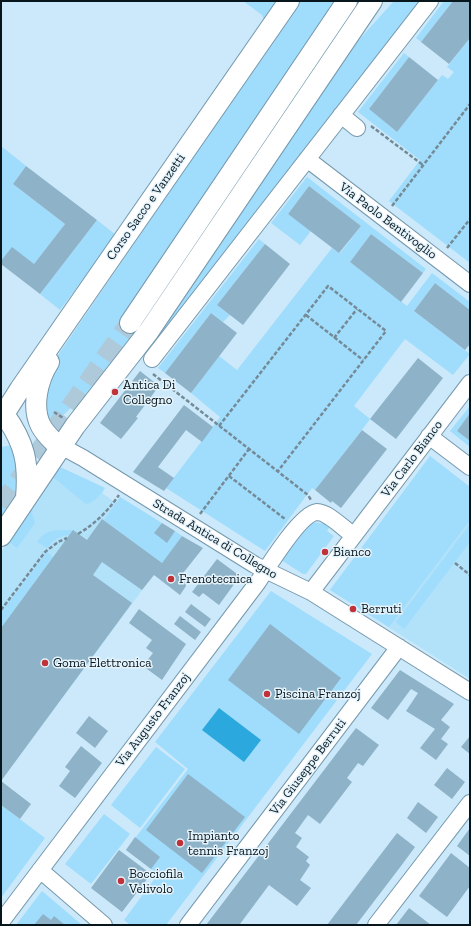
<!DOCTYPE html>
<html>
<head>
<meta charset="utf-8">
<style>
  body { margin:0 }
  #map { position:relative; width:471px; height:926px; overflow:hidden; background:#cbe9fa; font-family:"Zilla Slab",serif }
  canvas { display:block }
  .frame { position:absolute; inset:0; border:2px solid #07151c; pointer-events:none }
</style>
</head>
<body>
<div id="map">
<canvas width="471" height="926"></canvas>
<div class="frame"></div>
</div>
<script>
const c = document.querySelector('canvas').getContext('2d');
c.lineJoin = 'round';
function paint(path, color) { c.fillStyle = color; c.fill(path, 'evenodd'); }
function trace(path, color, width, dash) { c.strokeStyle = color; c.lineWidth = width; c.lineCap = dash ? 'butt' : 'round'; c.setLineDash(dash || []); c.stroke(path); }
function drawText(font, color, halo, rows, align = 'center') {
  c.font = font + ' "Zilla Slab",serif'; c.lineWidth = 3; c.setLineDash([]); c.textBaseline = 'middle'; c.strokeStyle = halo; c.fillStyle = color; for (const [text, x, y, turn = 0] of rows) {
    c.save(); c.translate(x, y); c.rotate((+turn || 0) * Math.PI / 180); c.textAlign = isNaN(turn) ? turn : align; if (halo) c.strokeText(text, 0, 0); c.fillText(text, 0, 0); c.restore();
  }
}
paint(new Path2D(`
  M430,456l40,31v192l-140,-89z
  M60,467l45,21 -3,5 14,10 4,-6 62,39 -181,245v-229z`), '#b2e1fa');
paint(new Path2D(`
  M243,1h34l-13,19 -2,-5z
  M300,1h37l-214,316 16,11 179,-266 11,-20 28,-41h6l-219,326 -42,52 -42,39 -10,1 -5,-2 -3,-10 14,-49z
  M394,1h27l-263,337 -4,-3 193,-282z
  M444,1h9l-32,41 -5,-4z
  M470,38v225l-81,-62 31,-41 -62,-48 46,-59 5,4 -40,52 28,23 45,-57 6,4 6,-7 -7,-5z
  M1,146l25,20 -13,18 52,40 -31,40 -33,-3z
  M307,177l119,92 -3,4 -52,-39 -21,28 57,44 25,-33 38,29v8l-35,-27 -21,28 56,43 -17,21 -48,-36 -51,67 16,13 -2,3 -53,68 -3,-2 -47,63 -99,-63 54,-71 -29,-24 28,-37 18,14 95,-122 8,5 21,-27 -52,-40 -21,28 23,17 -11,14 -29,-22z
  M97,220l19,15 -56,75 -20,-16z
  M259,239l6,5 -48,61 13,10 -7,7 -12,-9 -46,60 -7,-5z
  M470,406v7l-13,18 13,10v6l-20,-16z
  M14,445l8,45 -21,36v-79z
  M430,456l40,31v33l-81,107 -59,-37z
  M60,467l45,21c-4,6 -11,15 -19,16l-33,-27z
  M120,497l42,26 -8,10 13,10 8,-12 7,5 -20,27 -58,-43z
  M33,505l-1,8 3,10 -18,25 -9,-7z
  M313,522l12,2 5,2 -3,5 7,5 -28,38h-3l-22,-14 26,-35z
  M470,524v18l-66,87 -8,-7z
  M65,530h8l-3,5c-12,1 -16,4 -23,13l-10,-6c8,-12 15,-11 28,-12z
  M47,552l6,5 -52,71v-15z
  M271,591l101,63 -206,271h-36l-6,-5 34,-46 -32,-24 62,-81 -33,-27z
  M156,747l29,22 -45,59 -29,-23z
  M1,805l44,33 -44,60z
  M104,814l26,20 -39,50 -26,-20z
  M42,891l40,34h-66z`), '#a0dcfc');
paint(new Path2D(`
  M219,708l42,32 -17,22 -42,-32z`), '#2ba8dd');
paint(new Path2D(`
  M453,1h17v37l-21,26 -28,-22z
  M409,57l29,23 -41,52 -28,-23z
  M26,166l71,54 -57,74 -39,-30v-3l11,-14 22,17 31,-40 -52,-40z
  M309,186l52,40 -22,27 -51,-39z
  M371,234l52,39 -22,29 -51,-40z
  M265,244l25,20 -47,61 -26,-20z
  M435,283l35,27v34l-5,6 -51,-39z
  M211,313l26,20 -46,60 -26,-20z
  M418,358l25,20 -47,61 -26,-20z
  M140,371l19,15 -23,31 2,1 -17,21 -21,-16z
  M184,405l29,22 -11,15 -16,-12 -28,37 16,11 -10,13 -31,-19z
  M470,413v28l-13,-10z
  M362,430l25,19 -46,59 -9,-7 -1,2 -16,-13z
  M102,519l60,44 20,-27 21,12 -23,29 5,4 1,5 -6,9 -26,-20 -12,15 -40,-28 -9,13 39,28 -131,178v-153l72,-98 14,10z
  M162,523l13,8 -8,12 -13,-10z
  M217,559l23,17 -21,29 -16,-12 -4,4 -7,-5z
  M191,604l20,15 -6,8 -20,-15z
  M139,609l47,35 -24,36 -19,-14 10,-13 -7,-5 6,-8 -23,-17z
  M180,616l21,16 -6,8 -21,-16z
  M270,624l71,54 -42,56 -71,-54z
  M400,670l54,34 -13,16 9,7 -9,12 7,5 -12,16 -16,-12 15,-19 -29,-18 12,-18 -7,-4 -23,31 -17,-12z
  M89,716l19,15 -13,17 -19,-15z
  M356,728l23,17 -16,21 -5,-3 -11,15 5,4 -32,42 -12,-9 -13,18 7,5 -6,9 13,10 -3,4 4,4 -10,15 11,8 -14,18 -28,-21 -29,39 2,1h-36z
  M470,736v18l-9,-7z
  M81,746l21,17 -27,35 -16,-12 11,-15 -5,-4z
  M447,768l18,14 -13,17 -18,-14z
  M188,774l57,43 -43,56 -56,-43z
  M1,781l30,23 -11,15 -19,-14z
  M418,802l20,15 -12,16 -19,-15z
  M470,828v28l-13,-10z
  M397,833l18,14 -14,19 -45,59h-29z
  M135,837l25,20 -9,12 -25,-19z
  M119,850l32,24 -29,38 -31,-24z
  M451,853l19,15v18l-23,31 -28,-21z
  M409,908l22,17h-35z
  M43,914l8,6 3,-4 11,9h-31z`), '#8eb2c7');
trace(new Path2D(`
  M1,506l129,-183`), '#aec9d9', 20, [20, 10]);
const minor = new Path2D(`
  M341,115l16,13
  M307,159l163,125
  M152,359l278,-358
  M429,436l41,31
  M61,446l22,12 172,107 56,27 159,100
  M311,592l159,-209
  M40,870l64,55
  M1,922l257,-340c9,-14 43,-69 59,-70 11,0 27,17 36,23
  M188,925l211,-278
  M376,925l94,-122`);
const major = new Path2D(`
  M130,323l217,-322
  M49,362c-11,17 -18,45 -8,64 3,6 9,12 14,17
  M4,414c21,29 25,49 22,84
  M1,419l19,-30 269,-388
  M1,536l74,-110 74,-95 223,-330`);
trace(minor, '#7599ad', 18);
trace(major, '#7599ad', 22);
trace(new Path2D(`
  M371,126l52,39
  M392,206l78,-102
  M447,248l23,-29
  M306,315l57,45
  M334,338l23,-29
  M153,374l155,121 3,5
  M54,412l9,6
  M219,426l109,-140 58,45 -108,140
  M229,476l56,43
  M200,514l49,-65
  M78,534c18,-11 29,-22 41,-39
  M455,563l15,12
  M1,610l44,-58 13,-10 9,-4`), '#748b97', 2.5, [4, 2]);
trace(minor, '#fff', 16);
trace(major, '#fff', 20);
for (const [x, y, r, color] of [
  [115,392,4,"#c1313a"],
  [325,552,4,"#c1313a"],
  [171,579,4,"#c1313a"],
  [353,609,4,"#c1313a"],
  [45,663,4,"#c1313a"],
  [267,694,4,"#c1313a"],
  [180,843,4,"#c1313a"],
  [121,881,4,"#c1313a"]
]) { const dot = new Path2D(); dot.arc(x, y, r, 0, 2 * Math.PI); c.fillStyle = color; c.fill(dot); trace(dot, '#e5f4fc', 1.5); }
drawText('13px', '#07151c', '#e5f4fc', [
  ["Corso Sacco e Vanzetti",146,207,-55],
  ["Via Paolo Bentivoglio",388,221,37],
  ["Via Carlo Bianco",412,459,-53],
  ["Strada Antica di Collegno",215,539,31],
  ["Via Augusto Franzoj",153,720,-53],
  ["Via Giuseppe Berruti",308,767,-53]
]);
drawText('13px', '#07151c', '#e5f4fc', [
  ["Antica Di",123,385],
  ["Collegno",123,400],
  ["Bianco",333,552],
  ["Frenotecnica",179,579],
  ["Berruti",361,609],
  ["Goma Elettronica",53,663],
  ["Piscina Franzoj",275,694],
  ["Impianto",188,836],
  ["tennis Franzoj",188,851],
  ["Bocciofila",129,874],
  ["Velivolo",129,889]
], 'left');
</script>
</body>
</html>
